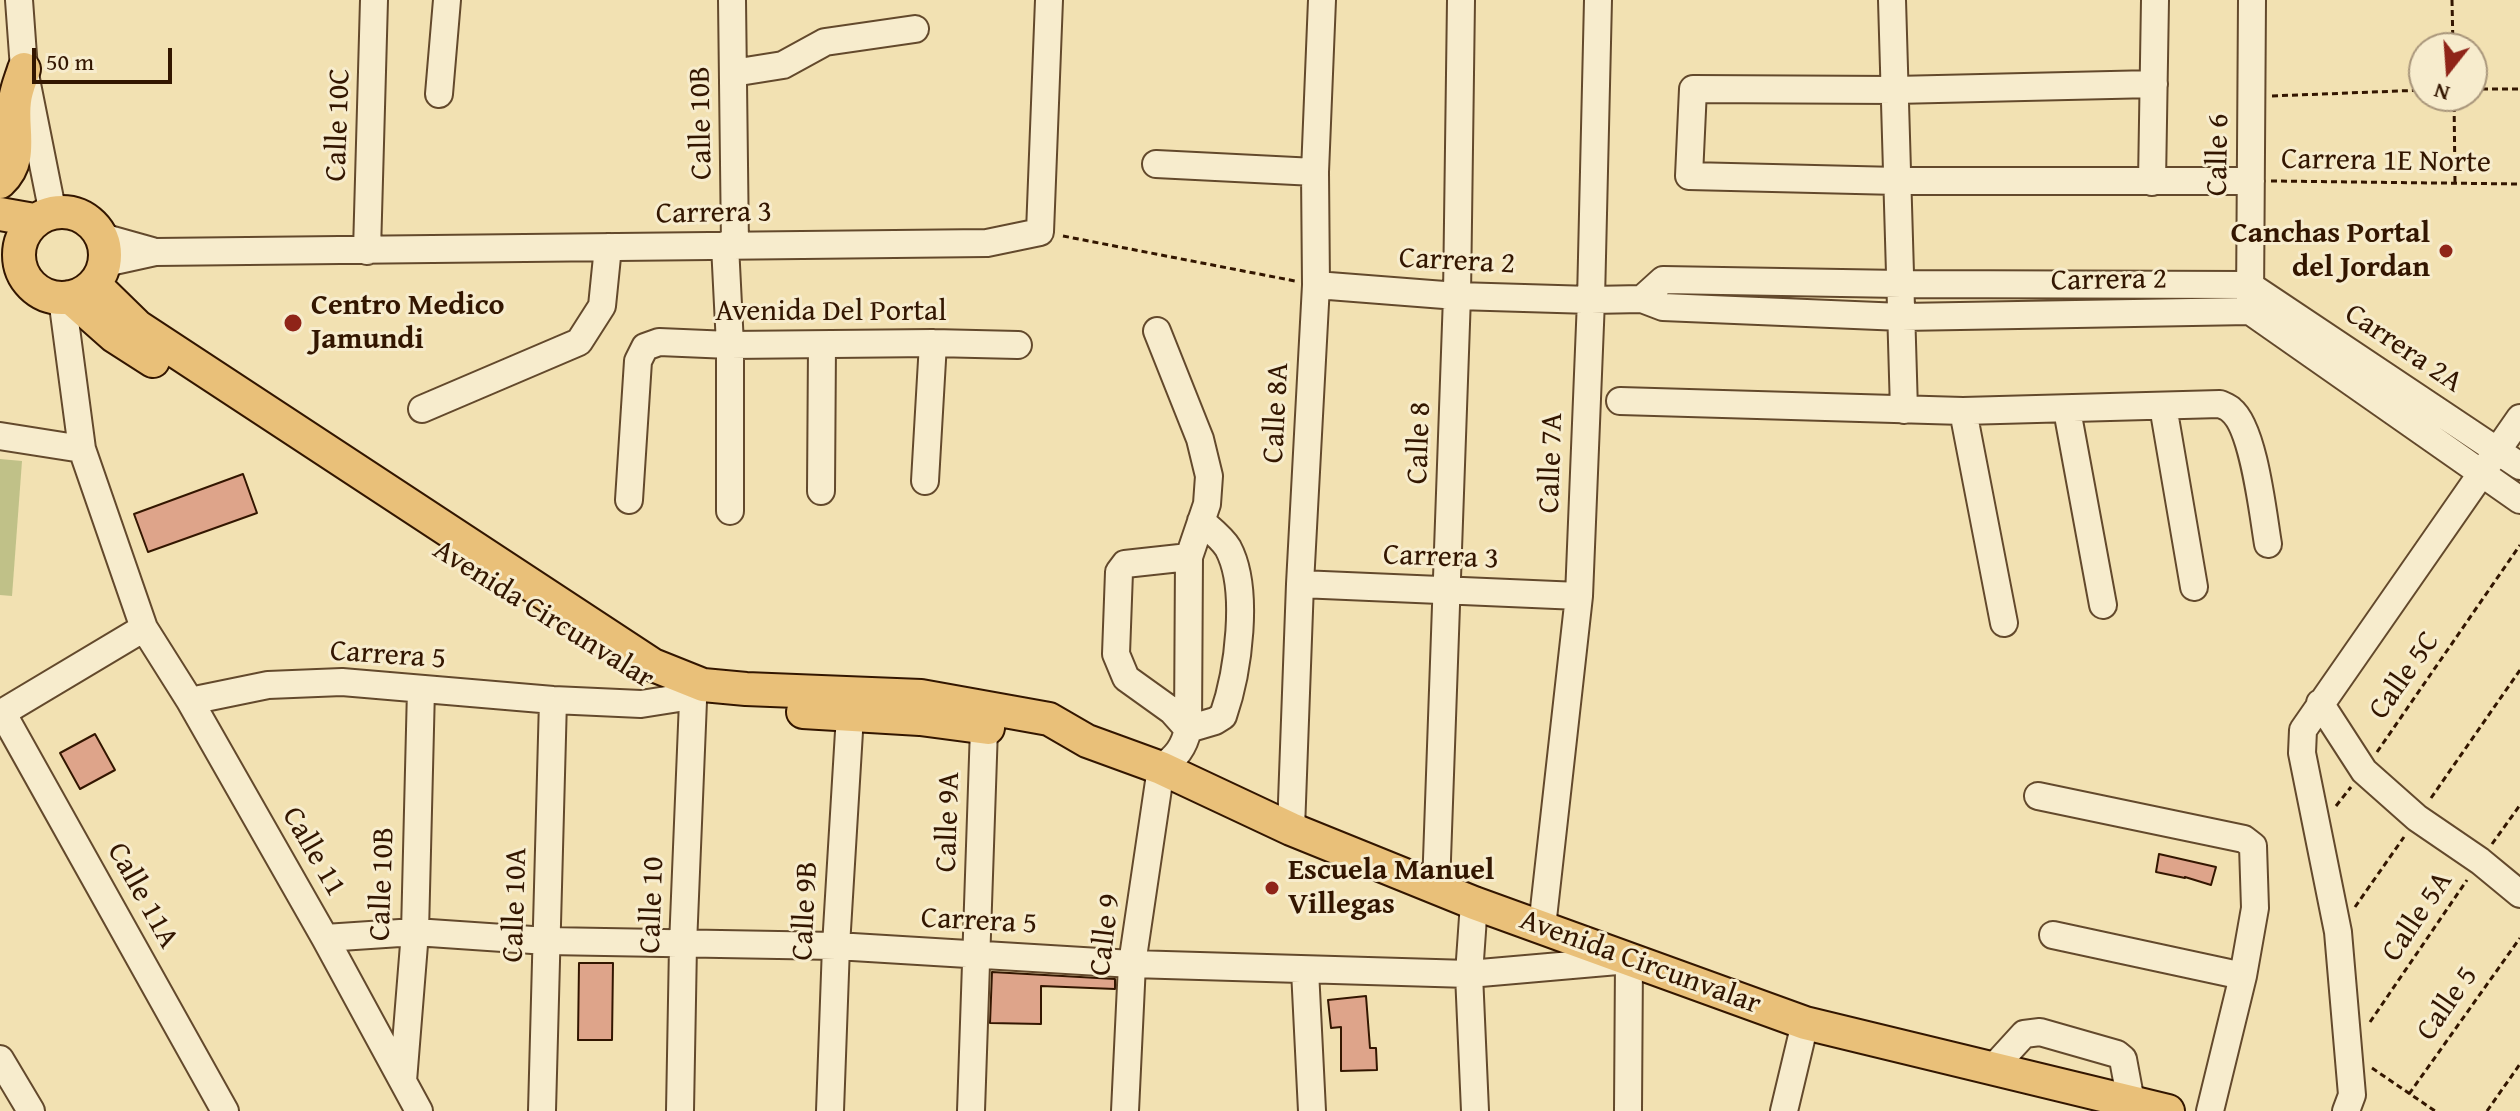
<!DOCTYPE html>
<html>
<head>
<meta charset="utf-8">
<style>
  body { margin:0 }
  #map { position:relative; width:2520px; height:1111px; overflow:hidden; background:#f2e1b2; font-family:"Gentium Book Plus",serif }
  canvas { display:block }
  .north { position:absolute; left:2408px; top:32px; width:80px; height:80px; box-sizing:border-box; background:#f7eccd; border:2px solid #a9967b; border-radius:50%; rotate:197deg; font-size:22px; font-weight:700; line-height:32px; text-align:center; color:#331600 }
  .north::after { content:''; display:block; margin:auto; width:28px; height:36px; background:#8f2418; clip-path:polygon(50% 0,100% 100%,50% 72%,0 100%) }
  .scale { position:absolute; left:32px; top:48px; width:140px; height:36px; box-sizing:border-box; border:4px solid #331600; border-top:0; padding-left:10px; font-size:24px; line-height:28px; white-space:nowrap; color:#331600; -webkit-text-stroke:6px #f7eccd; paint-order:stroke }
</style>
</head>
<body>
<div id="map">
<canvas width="2520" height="1111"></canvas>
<div class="north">N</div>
<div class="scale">50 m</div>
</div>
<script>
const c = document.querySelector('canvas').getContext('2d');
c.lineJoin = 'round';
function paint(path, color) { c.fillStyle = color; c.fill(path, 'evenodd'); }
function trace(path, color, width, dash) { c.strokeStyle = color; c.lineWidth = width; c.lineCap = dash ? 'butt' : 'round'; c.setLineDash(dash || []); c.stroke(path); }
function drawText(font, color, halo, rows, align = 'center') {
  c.font = font + ' "Gentium Book Plus",serif'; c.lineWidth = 6; c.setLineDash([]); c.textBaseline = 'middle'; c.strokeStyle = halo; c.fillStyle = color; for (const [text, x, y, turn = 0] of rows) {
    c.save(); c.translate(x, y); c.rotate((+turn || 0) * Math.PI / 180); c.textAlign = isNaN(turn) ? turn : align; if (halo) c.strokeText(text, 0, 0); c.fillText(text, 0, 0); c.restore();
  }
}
paint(new Path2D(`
  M0,459l22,2 -10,135 -12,-1z`), '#c0c188');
const building = new Path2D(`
  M243,474l14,39 -109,39 -14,-38z
  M95,734l20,36 -35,19 -20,-36z
  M2159,854l57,13 -5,18 -26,-8v1l-29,-6z
  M579,963h34l-1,77h-34z
  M992,972l123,7v10l-74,-3v38l-51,-1z
  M1366,996l4,52h6l1,22 -36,1v-44l-10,1 -3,-28z`);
paint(building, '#dea48a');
trace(building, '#331600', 2);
const minor = new Path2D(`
  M19,0l5,69 29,145
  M732,0l3,245
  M1892,0l12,410
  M733,73l50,-8 42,-23 90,-13
  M2154,84l-259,6 -202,-1 -4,87 209,5h353
  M439,94l8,-94
  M1156,164l159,8
  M2152,182l3,-182
  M102,237l50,14
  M725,245l5,100v166
  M367,251l7,-251
  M105,263l50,-11 832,-9 53,-11 9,-232
  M1316,285l141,11 134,4 51,-1 21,8 239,10 348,-6 270,189
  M62,298l20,151 62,179 46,73 135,237 94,173
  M1642,299l21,-19 238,4 348,1 271,181
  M2250,303l2,-303
  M1620,401l343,10 257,-7c4,2 8,3 11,6 23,18 32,105 37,134
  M2163,406l31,181
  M422,409l157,-67 23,-36 6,-59
  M2067,410l36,195
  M1963,411l41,212
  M0,436l82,13
  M925,481l8,-138
  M821,491l1,-146
  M629,500l9,-139 7,-14 14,-5 71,3 203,-2 85,2
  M1189,557l-64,7 -6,8 -3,82 10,24 46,33 16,18 27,-8 8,-5c15,-43 27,-127 5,-168 -6,-10 -18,-19 -27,-27
  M1300,584l279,12
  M190,701l78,-16 74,-3 211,18 88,4 38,-6
  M2320,703l44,68 53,47 63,43 40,33
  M2,712l223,399
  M0,714l144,-86
  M2038,796l206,43 9,7 2,62 -12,68 -33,135
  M1291,829l9,-245 16,-299 -1,-113 7,-172
  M1436,887l21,-591 4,-296
  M1474,903l-5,71 6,137
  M1542,927l37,-331 12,-296 7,-300
  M2053,935l190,41
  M325,938l90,-6 132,9 289,5 296,18 337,10 160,-14 -1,151
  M1305,970l7,141
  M0,1059l31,52
  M1992,1069l32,-35 16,-2 77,22 6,5 8,43
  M403,1081l12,-149 6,-243
  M542,1111l11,-411
  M680,1111l3,-166 10,-244
  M830,1111l6,-165 14,-231
  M971,1111l13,-383
  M1125,1111l7,-147 29,-196c15,-11 23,-20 27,-39l1,-172 18,-53 2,-28 -9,-37 -43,-108
  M1784,1111l21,-88
  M2346,1111l6,-16 -14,-163 -36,-179 1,-23 217,-312`);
const major = new Path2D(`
  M0,182c25,-23 11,-52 15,-81 1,-11 6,-22 9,-32
  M19 255a43 43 0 1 1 86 0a43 43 0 1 1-86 0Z
  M0,214l34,6
  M94,284l43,42 516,339 50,20 43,4 175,7 128,23 38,22 74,27 130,61 183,74 331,120 363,88
  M70,297l44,39 39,25
  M803,712l117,7 68,9`);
trace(minor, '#63492c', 30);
trace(major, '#331600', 36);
trace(new Path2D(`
  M2452,0l1,48
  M2472,89h48
  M2272,96l152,-6
  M2454,96l1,87
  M2271,181l249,3
  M1063,236l232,45
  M2377,752l143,-207
  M2431,798l89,-128
  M2336,806l15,-19
  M2492,844l28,-39
  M2355,907l49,-70
  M2370,1022l97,-142
  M2372,1068l63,43
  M2409,1094l111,-156
  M2487,1111l33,-47`), '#331600', 3, [6, 4]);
trace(minor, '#f7eccd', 26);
trace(major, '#e9c079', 32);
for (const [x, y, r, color] of [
  [2446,251,8,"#8f2418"],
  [293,323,10,"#8f2418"],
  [1272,888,8,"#8f2418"]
]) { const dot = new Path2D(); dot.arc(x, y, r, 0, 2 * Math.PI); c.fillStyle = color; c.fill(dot); trace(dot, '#f7eccd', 3); }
drawText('30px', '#331600', '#f7eccd', [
  ["Calle 10B",702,123,-91],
  ["Calle 10C",339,125,-88],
  ["Calle 6",2219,155,-89],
  ["Carrera 1E Norte",2386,162,1],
  ["Carrera 3",714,214,-1],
  ["Carrera 2",1457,262,3],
  ["Carrera 2",2109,281,-1],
  ["Avenida Del Portal",831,312],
  ["Carrera 2A",2403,349,34],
  ["Calle 8A",1277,413,-87],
  ["Calle 8",1420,443,-88],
  ["Calle 7A",1552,463,-88],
  ["Carrera 3",1441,558,2],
  ["Avenida Circunvalar",543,615,32],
  ["Carrera 5",388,656,4],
  ["Calle 5C",2405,676,-55],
  ["Calle 9A",949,822,-88],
  ["Calle 11",313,852,60],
  ["Calle 10B",383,884,-88],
  ["Calle 11A",142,896,61],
  ["Calle 10A",516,905,-88],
  ["Calle 10",653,905,-88],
  ["Calle 9B",806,911,-87],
  ["Calle 5A",2418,917,-56],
  ["Carrera 5",979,922,3],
  ["Calle 9",1106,935,-83],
  ["Avenida Circunvalar",1640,963,20],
  ["Calle 5",2448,1004,-55]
]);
drawText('bold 30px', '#331600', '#f7eccd', [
  ["Canchas Portal",2430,234,"right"],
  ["del Jordan",2430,268,"right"],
  ["Centro Medico",311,306],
  ["Jamundi",311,340],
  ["Escuela Manuel",1288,871],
  ["Villegas",1288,905]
], 'left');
</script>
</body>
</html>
